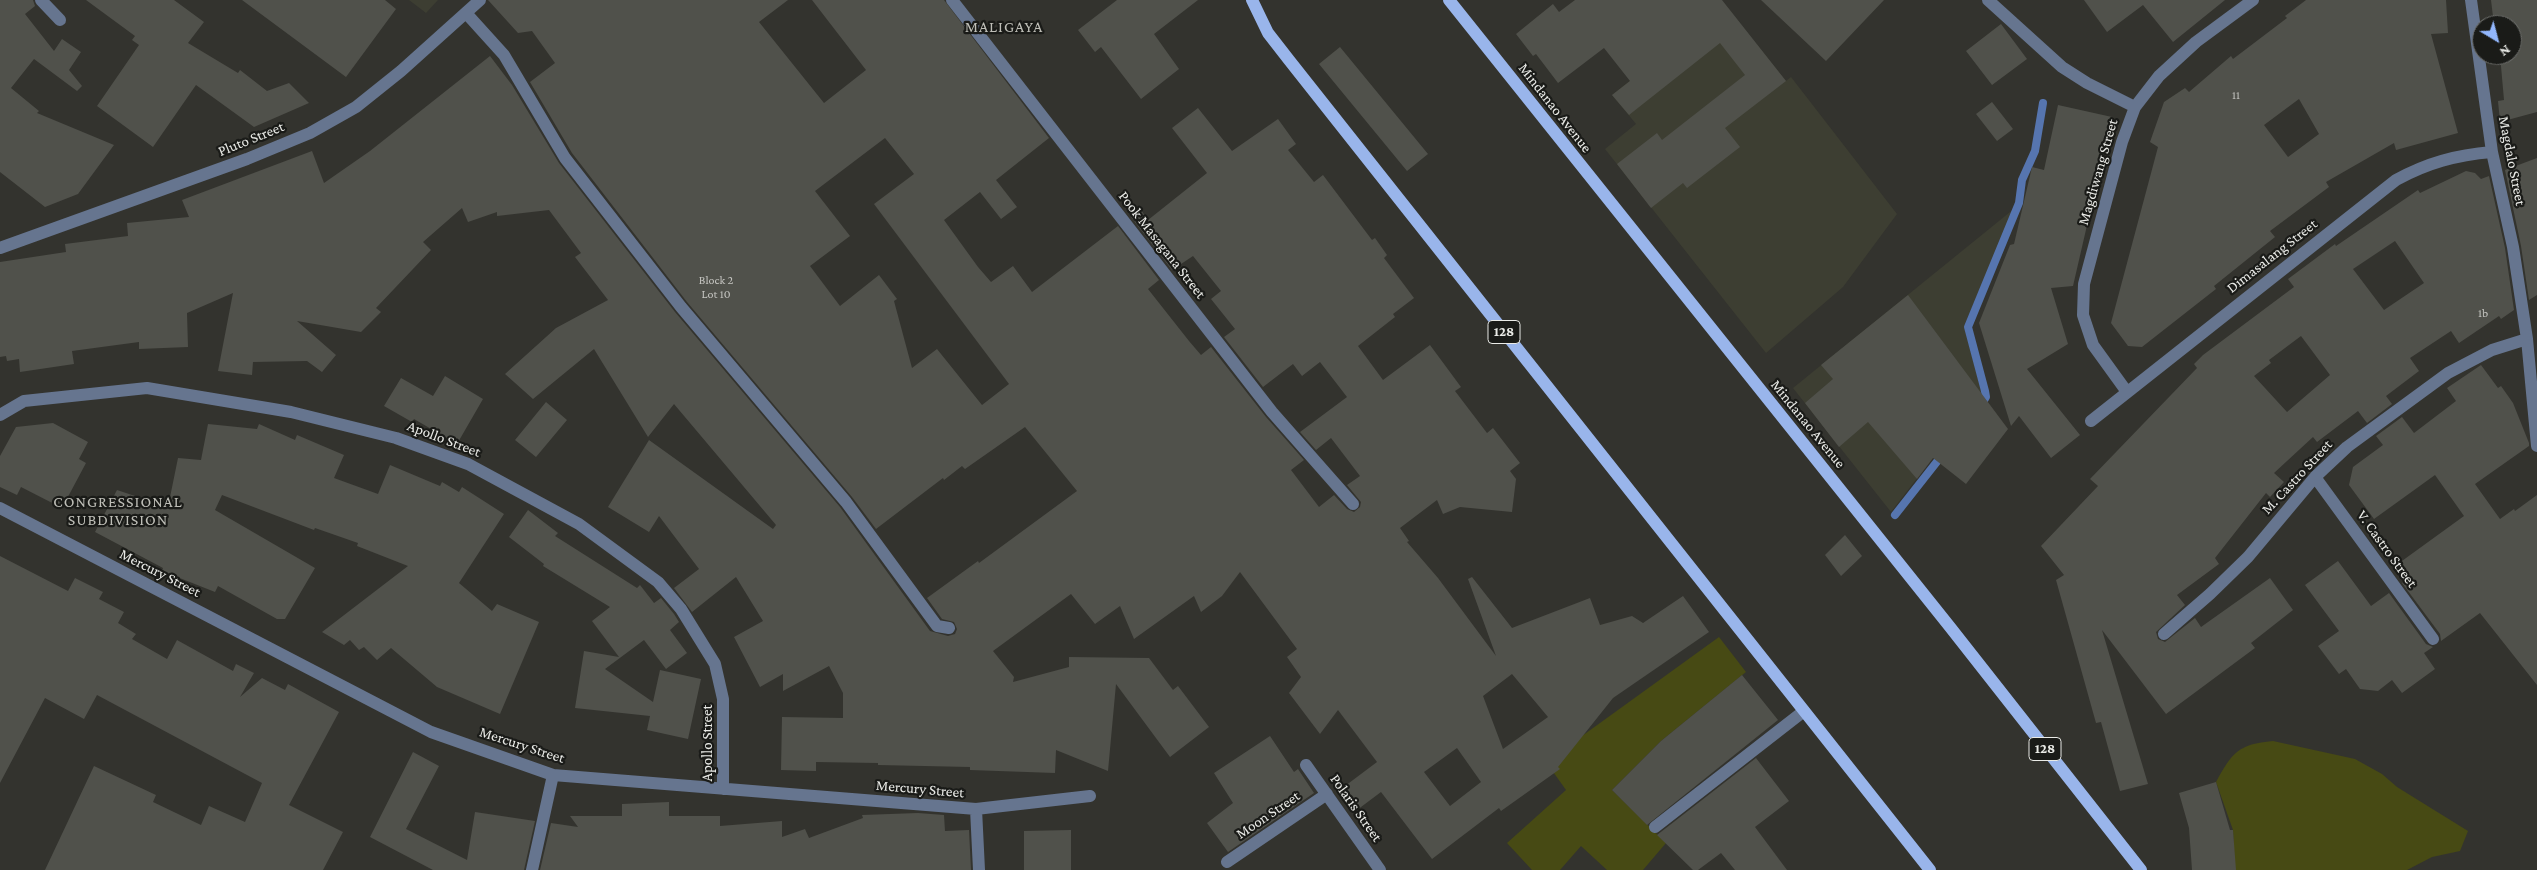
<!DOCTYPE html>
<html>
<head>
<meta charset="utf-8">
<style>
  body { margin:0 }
  #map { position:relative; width:2537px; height:870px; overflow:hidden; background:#33332e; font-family:"Crimson Pro",serif }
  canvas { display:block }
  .north { position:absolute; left:2472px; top:15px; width:50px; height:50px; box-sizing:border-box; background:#1a1b18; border:1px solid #6d6e6b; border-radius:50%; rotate:143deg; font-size:14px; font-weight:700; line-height:20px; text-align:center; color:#eaebe7 }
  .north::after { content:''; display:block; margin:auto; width:18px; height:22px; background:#92b7fd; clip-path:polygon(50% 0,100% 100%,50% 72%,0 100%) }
</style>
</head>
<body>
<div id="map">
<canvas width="2537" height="870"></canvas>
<div class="north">N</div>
</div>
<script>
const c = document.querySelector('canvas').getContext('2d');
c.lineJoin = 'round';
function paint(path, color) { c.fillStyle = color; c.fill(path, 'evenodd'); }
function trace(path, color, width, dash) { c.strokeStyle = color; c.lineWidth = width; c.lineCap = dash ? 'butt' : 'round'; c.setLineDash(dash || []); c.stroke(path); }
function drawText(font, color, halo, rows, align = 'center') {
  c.font = font + ' "Crimson Pro",serif'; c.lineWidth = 4.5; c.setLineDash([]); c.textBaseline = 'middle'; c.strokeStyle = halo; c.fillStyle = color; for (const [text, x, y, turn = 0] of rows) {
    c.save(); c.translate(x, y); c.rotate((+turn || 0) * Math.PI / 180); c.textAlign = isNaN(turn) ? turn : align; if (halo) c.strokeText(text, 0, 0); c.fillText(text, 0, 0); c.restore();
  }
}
paint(new Path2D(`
  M409,0h29l-12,13z
  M1725,5l61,76 5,-4 106,137 -54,73 -77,66 -161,-204 31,-25 -24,-29z
  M2015,208l-51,118 18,68 -91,118 -98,-124z`), '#3d3e32');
paint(new Path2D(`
  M1719,637l27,35 -85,69 -49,49 54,53 -23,27h-36l-26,-24 -21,24h-28l-25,-27 59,-53 -20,-28z
  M2273,741l82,18 27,15 15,13 71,44 -8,20 -28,6 -25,13h-172l-2,-40 -17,-48c16,-29 22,-38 57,-41z`), '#474a14');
trace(new Path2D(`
  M1980,407l6,-10 -1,-6 -17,-64 51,-124 3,-23 13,-29 8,-48
  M1895,515l48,-61`), '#5675af', 8);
paint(new Path2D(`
  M0,0h33l2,6 -10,8 29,37 8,-12 19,13 -12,18 13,16 -5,5 -43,-32 -23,29 28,23 -2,2 77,32 -36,49 -33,13 -45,-35z
  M86,0h88l30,22 -16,21 50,30 2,-3 27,21 22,-8 20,20 -55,24 -58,-42 -43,62 -56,-41 42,-61 -7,-5 3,-4z
  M242,0h143l11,9 -50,68z
  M488,0h300l-29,22 65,81 42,-33 -54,-70h132l105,138 -53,42 21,27 -16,12 -21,-27 -36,28 34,47 13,15 22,-16 19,26 86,-66 41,54 -11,9 41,52 12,14 10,-8 55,70 38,43 -13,10 28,37 15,-12 13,14 7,3 6,-5 1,-5 -14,-17 13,-9 -29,-38 -15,12 -16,-18 47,-35 -27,-35 -18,14 -9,-12 -30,23 -39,-50 11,-8 -24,-30 10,-8 -28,-35 -21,14 -41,-53 10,-7 7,10 59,-47 -35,-45 26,-20 34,43 46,-32 18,25 -8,6 26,32 9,-7 49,65 3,-2 12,17 -3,3 30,40 -21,16 2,3 -37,29 25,34 47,-35 31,42 -6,4 32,42 6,-5 27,35 -10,8 6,8 -4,33 -52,-5 -17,7 -6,-14 -37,28 9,13 -2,1 31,36 58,78 -28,-77 4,-2 40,51 78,-30 10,27 32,-9 11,7 40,-27 26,36 -96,66 -55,69 2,2 -59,42 -2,-3 -67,51 -51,-67 -24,18 -16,-21 36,-27 -39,-52 -18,24 -31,-41 12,-16 -14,-20 10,-8 -57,-77 -18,24 -21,16 -7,-16 -60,43 -14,-33 -25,18 -24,-30 -78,57 21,26 -1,5 56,-15v-10l80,1 24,32 5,-4 31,41 -39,30 -54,-73 -8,87 -52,-21 -1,23 -85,-3v-3l-92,-2v-2l-62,-1v9l-35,-1 1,-53 61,1v-25l-14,-27 -46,25v-17l-23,13 -26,-50 29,-16 -27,-44 -44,35 -18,-24 25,-19 -40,-53 -10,16 -41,-25 41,-67 124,89 3,-4 -102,-121 -26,33 -54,-88 -61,50 -28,-25 51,-46 52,-28 -33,-43 6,-4 -32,-43 -52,6v-4l-29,10 -6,-14 -39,34 8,8 -55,58 5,4 -20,20 -64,-11 39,34 -14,17 -15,-11 -54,1 -1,13 -34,-4 15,-78 -46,20 1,34 -49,2v-7l-67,9 2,13 -54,8 -1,-13 -12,2 -1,-5 -6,1v-95l66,-10 -1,-8 63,-8 -1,-13 62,-6 -7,-17 130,-49 12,32 46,-32 120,-95 22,29 47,78 116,149 165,195 90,124 18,5 7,-2 2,-5 -3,-7 -12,-3 -15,-21 51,-37 1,2 98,-72 -52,-64 -60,42 -3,-3 -18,14 -1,-2 -67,51 -24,-32 -165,-195 -115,-149 -42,-71 25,-19 -23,-32 -14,2zM885,138l29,36 -40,30 135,180 -27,21 -45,-56 -25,19 -18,-67 3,-2 -18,-24 -39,31 -30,-40 40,-30 -35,-45zM1512,674l36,43 -45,32 -20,-53zM1457,748l24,34 -31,24 -26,-34z
  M1117,0h81l-44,34 25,35 -38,30 -40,-52 -6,5 -17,-22z
  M1575,0h147l64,81 -61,47 15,19 -53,41 -4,-5 -32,25 -34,-44 40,-31 5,7 83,-65 -25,-32 -91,72 -17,-20 18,-14 -26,-33 -46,35 -22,-29 -3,2 -17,-22 37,-30 6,8z
  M1761,0h123l-58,61z
  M2084,0h141l-52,42 -30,-37 -36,27z
  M2306,0h140l2,33 -17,1 27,99 -62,17 -2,-7 -68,39 3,5 -59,44 5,6 -61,49 2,3 -74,58 -14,-1 -17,-23 47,-176 -8,-5 14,-40 21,-14 4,4 42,-36 2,3 54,-41 -2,-2zM2299,99l20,35 -31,23 -24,-32z
  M2491,0h46v112l-37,10 -2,-21 6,-1 -4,-45h12v-30h-18z
  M2001,24l26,35 -35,26 -26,-34z
  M1340,47l88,107 -21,17 -88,-107z
  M1992,102l21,27 -16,12 -21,-27z
  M2058,105l54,12 -39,169 -22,2 17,56 -41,25 53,66 -29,23 -32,-42 -8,10 -32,-103 31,-78 4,-1 18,-77 12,3z
  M2537,158v137l-8,5 -8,-54 -16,-76z
  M2466,171l9,2 6,6 8,-3 16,72 9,62 -13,9 -2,-3 -40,27 -8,-12 -41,27 9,13 -33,25 6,8 -25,19 -9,-12 -41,31 -4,-5 -39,36 10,9 -14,15 -4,-4 -51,65 4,6 -42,31 8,10 -29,27 2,7 7,3 30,-24 6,9 69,-49 23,32 -42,33 4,5 -89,66 -64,-84 46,154 -28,7 -19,-69 -5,1 -40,-143 8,-5 -23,-29 57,-60 -8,-7 107,-111 -3,-4 9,-9 91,-68 -6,-8 47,-35 1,2 82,-56 2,3zM2395,241l29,42 -40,27 -31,-41zM2301,336l29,39 -43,37 -33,-36 17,-13 -2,-3z
  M1908,295l100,134 -42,55 -33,-26 -16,21 -49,-57 -29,25 -34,-44 28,-24 -12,-14z
  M2481,365l17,23 3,-2 12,17 16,40v3l-54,38 25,35 14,-10 1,2 22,-16v190l-57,-72 -39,28 -1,-7 -38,-51 3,-2 -10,-15 69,-50 -29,-41 -61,44 -25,-34 4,-18 30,-22 -7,-9 26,-19 12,16 42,-32 -9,-13z
  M445,376l38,23 -26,45 -43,-25 -2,3 -28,-16 17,-28 32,18z
  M546,402l21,18 -31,37 -21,-17z
  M53,423l35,19 -9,17 7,4 -24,45 -41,-21 -4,8 -17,-8v-31l16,-29z
  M208,424l49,5 2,-5 36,16 2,-5 47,20 -10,23 44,16 12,-29 50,21 2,-4 17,10 3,-5 42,27 -45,69 33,28 5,-7 42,18 -39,92 -63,-27 -46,-39 -14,12 -13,-13 -5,3 -9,-10 -6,5 -22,-13 86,-66 -51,-20 1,-3 -43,-15 -1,2 -92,-35 -7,15 100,58 -30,51h-8l-59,-33 -3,6 -53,-21 1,-3 -68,-36 22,-42 51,17 10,-49 23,2z
  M528,510l30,23 -3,3 82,52 3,-3 14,18 7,-5 13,16 5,8 -9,8 17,23 -21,16 -22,-29 -39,29 48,33 7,-32 41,9 -13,60 -41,-9 3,-14 -75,-8 9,-57 35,6 -27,-36 18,-14 -67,-41 1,-2 -35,-27z
  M1845,535l17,21 -21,20 -16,-21z
  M0,556l68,35 7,-13 28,14 -4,7 25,13 -6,11 18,11 -4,5 35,20 10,-19 56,31 3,-7 18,9 -14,24 22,-19 23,12 3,-6 51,28 -50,93 54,27 -20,38h-278l49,-104 62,29 -3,7 48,23 8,-19 36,16 17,-39 -165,-88 -13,24 -39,-21 -45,85z
  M2338,561l33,45 18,-13 37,51 7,3 -9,6 11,16 -33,24 -10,-13 -14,11 -18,-2 -14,-20 -7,5 -21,-28 21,-15 -34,-46z
  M1742,675l36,45 -131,105 -35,-35 49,-49z
  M1270,736l24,36 4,-3 16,24 -86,59 -21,-29 26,-20 -19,-30z
  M413,752l26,14 -33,63 61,31 8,-48 60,9 -11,49h-91l-63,-33z
  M1756,758l33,43 -34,26 32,43h-52l-14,-17 -23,17h-5l-36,-35z
  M2216,782l14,48h3l3,40h-44l-3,-42 -10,-35z
  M669,802v14h51v10l62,-5v16l23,-8 4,9 54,-20 -1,-3 56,-2 26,2 1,16 24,-1 2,40h-431l11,-47 27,4 -8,-11h52v-12z
  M1071,830v40h-47v-39z`), '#50514b');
trace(new Path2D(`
  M41,0l19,20
  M952,0l320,412 81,92
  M1988,0l74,67 25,16 48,24
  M2471,0l21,152 21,95 14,92 10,107
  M466,13l38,42 61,103 116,149 165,195 91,124 12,2
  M0,248l247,-89 63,-26 46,-26 45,-36 79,-71
  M2127,392l-34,-47 -10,-30 1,-31 38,-142 13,-35 24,-31 37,-34 57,-42
  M0,415l24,-14 123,-13 144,24 105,26 72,26 111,60 79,58 23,27 34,55 8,35v90
  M2091,421l305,-241c31,-17 60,-25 96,-28
  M2315,477l118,162
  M0,508l431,224 122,43 423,34 114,-13
  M2164,634l46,-40 38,-37 67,-80 32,-30 101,-74 44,-23 35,-11
  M1306,765l74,105
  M976,809l3,61
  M1655,827l149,-116
  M1227,862l100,-68
  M532,870l21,-95`), '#66758f', 12);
trace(new Path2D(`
  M1252,0l16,33 21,27 641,810
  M1449,0l501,627 191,243`), '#99b5eb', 12);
drawText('12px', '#c4c4c0', null, [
  ["11",2236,95],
  ["Block 2",716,280],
  ["Lot 10",716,294],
  ["1b",2483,313]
]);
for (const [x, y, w] of [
  [1504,332,32],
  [2045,749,32]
]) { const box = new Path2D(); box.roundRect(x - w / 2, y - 11.5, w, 23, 4); c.fillStyle = '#1a1b18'; c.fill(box); trace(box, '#eaebe7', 1); }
drawText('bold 14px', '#eaebe7', null, [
  ["128",1504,332],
  ["128",2045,749]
]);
drawText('15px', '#eaebe7', '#1a1b18', [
  ["Mindanao Avenue",1555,108,52],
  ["Pluto Street",251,139,-22],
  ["Magdalo Street",2512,161,79],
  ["Magdiwang Street",2098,172,-74],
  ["Pook Masagana Street",1162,245,52],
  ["Dimasalang Street",2272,256,-38],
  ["Mindanao Avenue",1808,424,51],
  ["Apollo Street",444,439,21],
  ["M. Castro Street",2297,477,-47],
  ["V. Castro Street",2387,549,54],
  ["Mercury Street",160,573,27],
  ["Apollo Street",707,743,-90],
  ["Mercury Street",522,745,18],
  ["Mercury Street",920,789,5],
  ["Polaris Street",1356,808,55],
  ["Moon Street",1268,815,-34]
]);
c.letterSpacing = '1px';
drawText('16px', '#bebeb7', '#1a1b18', [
  ["MALIGAYA",1004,27],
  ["CONGRESSIONAL",118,502],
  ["SUBDIVISION",118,520]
]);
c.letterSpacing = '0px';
</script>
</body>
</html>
